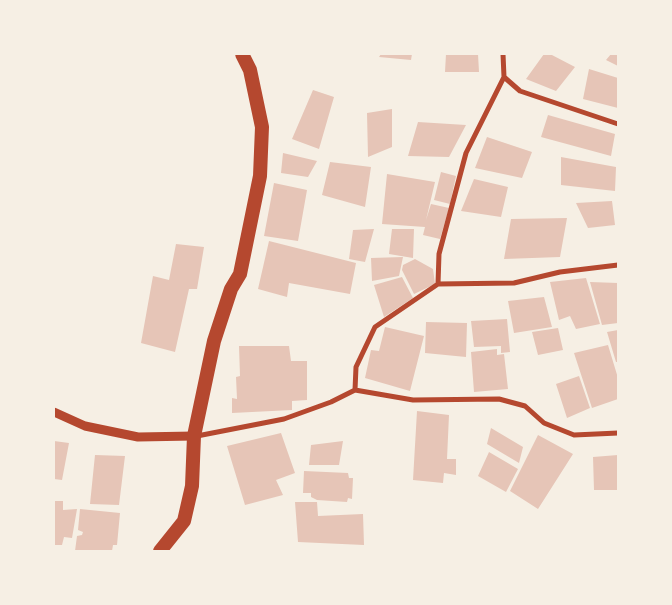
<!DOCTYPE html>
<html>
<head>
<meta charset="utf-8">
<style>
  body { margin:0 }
  #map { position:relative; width:672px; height:605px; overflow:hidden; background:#f6efe4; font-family:"Archivo Narrow",sans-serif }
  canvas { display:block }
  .frame { position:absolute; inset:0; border:55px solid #f6efe4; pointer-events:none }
</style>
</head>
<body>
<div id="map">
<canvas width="672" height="605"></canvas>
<div class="frame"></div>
</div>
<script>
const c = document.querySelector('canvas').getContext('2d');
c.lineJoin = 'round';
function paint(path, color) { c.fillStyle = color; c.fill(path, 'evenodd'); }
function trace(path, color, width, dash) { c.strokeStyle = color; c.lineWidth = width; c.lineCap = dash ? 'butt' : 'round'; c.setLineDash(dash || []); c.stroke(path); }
paint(new Path2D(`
  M381,54h31l-1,6 -32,-3z
  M446,54h32l1,18h-34z
  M544,54h6l25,13 -19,24 -30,-12z
  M611,54h7v12l-12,-6z
  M589,69l29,9v30l-35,-9z
  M313,90l21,7 -15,52 -27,-10z
  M392,109v38l-24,10 -1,-44z
  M548,115l67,19 -4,22 -70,-19z
  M418,122l48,3 -17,32 -41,-1z
  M487,137l45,15 -10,26 -47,-10z
  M283,153l34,8 -9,16 -27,-4z
  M561,157l55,10 -1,24 -54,-6z
  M330,162l41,5 -6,40 -43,-12z
  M441,172l15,4 -6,28 -16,-4z
  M387,174l48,8 -9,38 5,-16 18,4 -9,31 -17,-4 2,-8 -43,-3z
  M474,179l34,8 -7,30 -40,-6z
  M274,183l33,7 -9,51 -34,-5z
  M612,201l3,24 -27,3 -12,-25z
  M567,218l-7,39 -56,2 7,-40z
  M374,229l-9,33 -16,-3 4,-29z
  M392,229h22l-1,29 -24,-4z
  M269,241l87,22 -6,31 -61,-11 -2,14 -29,-8z
  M176,244l28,3 -7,42h-8l-14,63 -34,-9 12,-67 16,4z
  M403,257l-4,19 -27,5 -1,-23z
  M415,259l18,10 2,15 -21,10 -12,-24 1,-5z
  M402,277l11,21 -29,19 -10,-32z
  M586,278l14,46 -24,5 -6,-13 -11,4 -9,-38z
  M590,282l28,1v40l-16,2z
  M544,297l8,30 -38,6 -6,-32z
  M507,319l3,33 -9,1v-7l-27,1 -3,-26z
  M426,322l41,1 -1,34 -41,-4z
  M385,327l39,9 -14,55 -45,-13 6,-28 8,1z
  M558,328l5,22 -25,5 -6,-23z
  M618,330v32h-2l-9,-30z
  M608,345l10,33v21l-26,9 -18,-55z
  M239,346h50l2,15h16v39l-15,1v9l-60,3v-15l5,1 -1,-22 4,-1z
  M497,349v6l7,-1 4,35 -34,3 -3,-40z
  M579,376l11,32 -23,10 -11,-34z
  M417,411l32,4 -2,44h9v16l-12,-2 -1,10 -30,-3z
  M491,428l32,19 -4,16 -32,-19z
  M281,433l14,40 -19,7 7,15 -38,10 -18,-59z
  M538,435l35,19 -35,55 -28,-18z
  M54,441l15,2 -7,37 -8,-1z
  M343,441l-4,24h-30l2,-20z
  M489,452l29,17 -12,23 -28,-16z
  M95,455l30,1 -6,49 -29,-1z
  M618,455v35h-24l-1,-33z
  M304,471l44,2 1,5h4l-1,21 -4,-1 -1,4 -30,-2 -6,-3v-4h-8z
  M54,501h9v9l14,-1 -5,29 -8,-1 -2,8h-8z
  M295,502h22l1,14 45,-2 1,31 -66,-3z
  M80,509l40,4 -3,32h-4l-1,6h-37l2,-15 5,-1 1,-3 -5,-2z`), '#e6c5b7');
trace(new Path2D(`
  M504,77l16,14 98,33
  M438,284l1,-30 27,-101 38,-76 -1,-23
  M355,390l1,-23 19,-40 63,-43 76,-1 46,-11 58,-7
  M197,436l87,-17 47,-17 24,-12 58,10 86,-1 26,7 19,17 30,12 44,-2`), '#b5482f', 5);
trace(new Path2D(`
  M54,412l31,14 53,11 56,-1`), '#b5482f', 9);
trace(new Path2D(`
  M160,551l24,-30 8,-35 2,-50 20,-95 17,-52 9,-15 20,-98 2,-49 -12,-57 -8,-16`), '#b5482f', 14);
</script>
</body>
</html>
